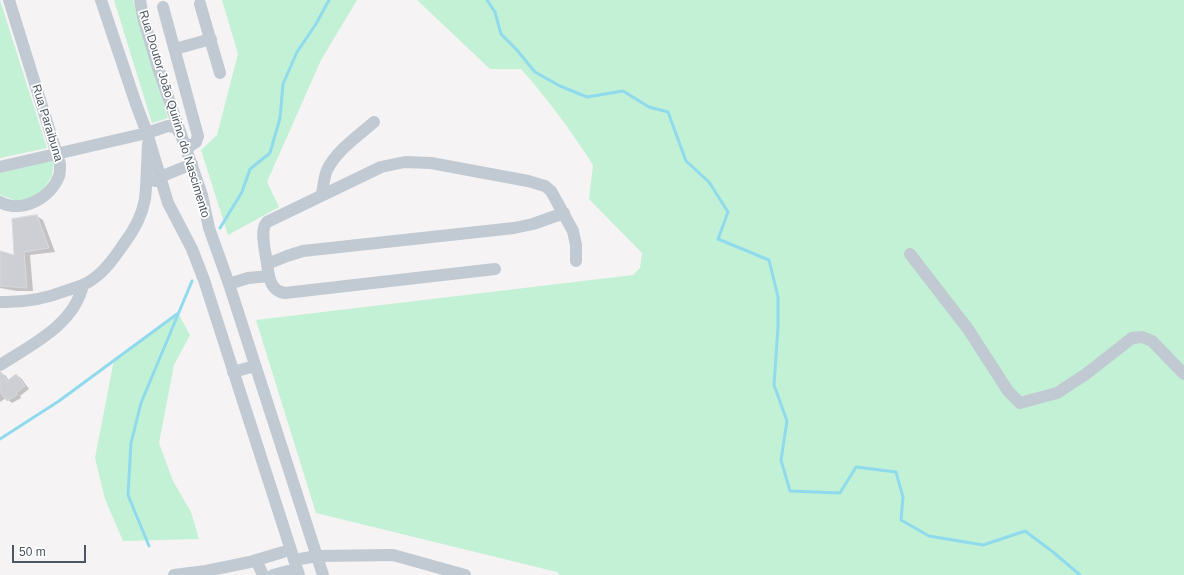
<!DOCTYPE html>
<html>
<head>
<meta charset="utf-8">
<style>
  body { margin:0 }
  #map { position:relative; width:1184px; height:575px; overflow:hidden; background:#f5f3f3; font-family:Helvetica,sans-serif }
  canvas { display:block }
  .scale { position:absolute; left:12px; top:545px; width:74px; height:18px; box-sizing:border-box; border:2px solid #4a5661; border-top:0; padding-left:5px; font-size:12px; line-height:14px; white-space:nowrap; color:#4a5661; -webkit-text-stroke:3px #fff; paint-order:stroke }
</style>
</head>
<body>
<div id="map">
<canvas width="1184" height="575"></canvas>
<div class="scale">50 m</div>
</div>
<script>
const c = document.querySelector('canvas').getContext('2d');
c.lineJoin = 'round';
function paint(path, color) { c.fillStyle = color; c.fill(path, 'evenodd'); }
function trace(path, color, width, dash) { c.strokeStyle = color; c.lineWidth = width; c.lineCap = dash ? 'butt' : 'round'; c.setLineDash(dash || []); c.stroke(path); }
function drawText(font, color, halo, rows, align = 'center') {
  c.font = font + ' Helvetica,sans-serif'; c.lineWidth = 3.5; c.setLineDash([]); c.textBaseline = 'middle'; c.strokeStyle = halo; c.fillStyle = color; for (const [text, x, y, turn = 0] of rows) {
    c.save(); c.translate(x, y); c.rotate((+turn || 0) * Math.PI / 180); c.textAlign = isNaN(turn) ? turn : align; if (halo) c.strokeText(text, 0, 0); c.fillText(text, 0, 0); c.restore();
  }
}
paint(new Path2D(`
  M0,0l47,148 -47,10z
  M114,0h19l35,118 -16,5z
  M222,0h135l-36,60 -54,122 12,25 -51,28 -27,-85 16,-15 21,-81z
  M417,0h767v575h-624l-3,-3 -241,-59 -60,-193 377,-45 7,-7 2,-15 -53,-54 4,-34c-22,-34 -45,-66 -72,-96h-31z
  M54,160l-2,16 -7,11 -11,11 -15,4 -19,-7v-22z
  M178,313l12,22 -16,30 -15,78 14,38 18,31 8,27 -76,2 -18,-42 -10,-41 19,-98z`), '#c3f1d5');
paint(new Path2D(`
  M37,216l6,4 12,32 -25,3 3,36h-16l-17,-3v-36l15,5z
  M1,373l5,3 3,5 7,-6 5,3 8,11 -9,7 1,2 -9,5 -6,-5 -6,4v-28z`), '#0003');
trace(new Path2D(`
  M487,0l8,12 6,22 15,15 19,23 25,14 27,11 36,-6 26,16 19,5 18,49 23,21 19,30 -10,27 51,21 9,37v30l-4,58 13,36 -6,39 9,31 50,2 16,-26 40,5 7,25 -2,23 28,16 54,9 42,-14 28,21 27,23
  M220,228l22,-36 8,-23 20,-16 10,-35 3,-34 14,-32 19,-28 13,-24
  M0,439l59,-38 118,-87
  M149,546l-21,-51 3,-52 10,-40 51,-122`), '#90daee', 3);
const building = new Path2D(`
  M37,215l12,33 -25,4 3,36 -27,-2v-35l14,4 -2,-36z
  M0,372h1l6,9 9,-7 9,12 -9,7 1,2 -10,6 -7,-9z`);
paint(building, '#cdcfd5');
trace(building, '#d7d9de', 1);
trace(new Path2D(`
  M101,0l35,104 11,29 21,70 24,46 12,31 95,295
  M140,0l3,17 15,51 44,127 7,33 20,56 94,291
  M200,4l20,69
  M163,7l35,129 -2,6 -9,6
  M175,49l36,-10
  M0,167l147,-34 21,-7 7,1 6,7
  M155,181l5,-4 32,-13
  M322,195c1,-8 2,-18 5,-25 10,-20 31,-34 47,-48
  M0,202c21,12 51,-4 59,-26 1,-3 1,-8 1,-12l-51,-164
  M910,254l58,75 40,62 12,12 37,-10 29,-19 46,-36 10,-1 10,4 32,33
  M267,264c-1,-11 -8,-34 0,-42l114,-55 24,-5 26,1 97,18 17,5 6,5 22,40 3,14v16
  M495,269l-210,24c-15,-2 -16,-16 -18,-29l20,-8 16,-5 211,-23 19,-4 31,-11
  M229,284l19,-6 21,-2
  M0,302c25,1 45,-3 68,-12 9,-3 18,-5 25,-11 12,-8 22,-22 30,-34 10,-13 19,-29 22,-46 2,-18 2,-37 3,-55
  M0,365c31,-20 74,-40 83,-80
  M233,372l22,-6
  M256,560l7,15
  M294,560l23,-4 76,-1 72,20
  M174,575l32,-4 44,-9 33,-10
  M273,575l15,-4`), '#c1cad2', 12);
drawText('12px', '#4a5661', '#fff', [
  ["Rua Doutor João Quirino do Nascimento",174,114,73],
  ["Rua Paraibuna",47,123,73]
]);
</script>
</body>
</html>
